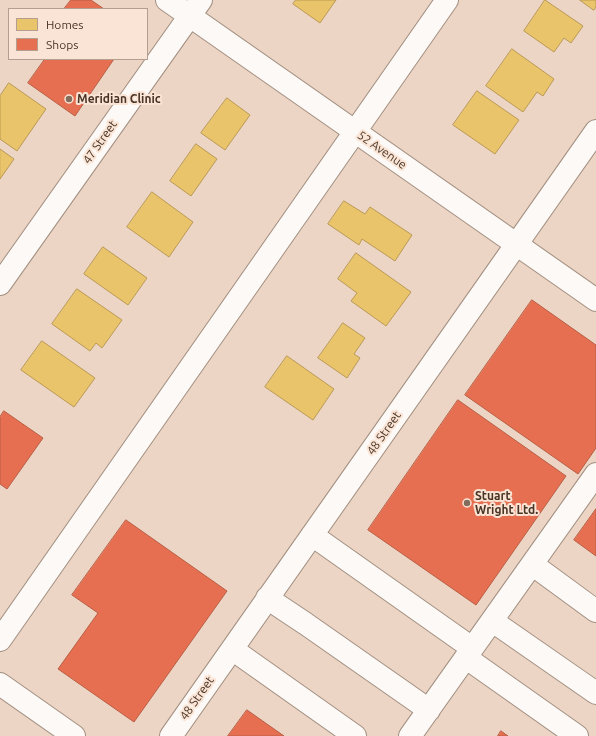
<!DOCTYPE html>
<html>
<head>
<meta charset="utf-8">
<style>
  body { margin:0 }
  #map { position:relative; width:596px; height:736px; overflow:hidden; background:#ecd5c4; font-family:Ubuntu,sans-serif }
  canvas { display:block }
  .legend { position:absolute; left:8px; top:8px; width:140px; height:52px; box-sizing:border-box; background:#fae4d5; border:1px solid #b39e8f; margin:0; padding:5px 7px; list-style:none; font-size:12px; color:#493525 }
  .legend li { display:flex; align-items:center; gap:8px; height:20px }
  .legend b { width:20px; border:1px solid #b39e8f }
</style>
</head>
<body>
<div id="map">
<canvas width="596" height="736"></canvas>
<ul class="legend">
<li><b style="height:11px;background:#e9c46a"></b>Homes</li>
<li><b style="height:11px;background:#e76f51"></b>Shops</li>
</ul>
</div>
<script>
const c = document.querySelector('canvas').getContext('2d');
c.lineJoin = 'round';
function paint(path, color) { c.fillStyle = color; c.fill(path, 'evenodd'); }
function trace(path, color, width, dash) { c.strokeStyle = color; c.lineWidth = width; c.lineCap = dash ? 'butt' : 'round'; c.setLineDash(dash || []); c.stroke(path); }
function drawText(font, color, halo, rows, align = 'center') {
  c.font = font + ' Ubuntu,sans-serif'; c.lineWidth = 4; c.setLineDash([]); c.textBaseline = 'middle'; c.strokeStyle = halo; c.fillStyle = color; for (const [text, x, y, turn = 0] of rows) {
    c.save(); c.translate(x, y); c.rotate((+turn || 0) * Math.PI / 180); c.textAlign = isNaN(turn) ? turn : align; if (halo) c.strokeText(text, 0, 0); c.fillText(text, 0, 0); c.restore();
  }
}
const homes = new Path2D(`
  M296,0h40l-16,23 -27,-19z
  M545,0l38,26 -12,17 -7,-5 -10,14 -30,-21z
  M580,0h16v7l-2,3z
  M512,49l42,30 -11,17 -6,-4 -14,20 -37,-26z
  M9,83l37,26 -29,42 -17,-12v-43z
  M477,91l42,29 -24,34 -42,-29z
  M227,98l23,17 -25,35 -24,-17z
  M196,144l21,15 -26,37 -21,-15z
  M0,149l14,10 -14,20z
  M152,192l41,30 -24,35 -42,-30z
  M344,201l21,13 5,-7 42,28 -17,26 -33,-22 -3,6 -31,-21z
  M103,247l44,31 -19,27 -44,-31z
  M356,253l55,39 -25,34 -35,-25 6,-8 -19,-14z
  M77,289l45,31 -20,28 -6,-5 -6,8 -38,-27z
  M343,323l22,15 -11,16 6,4 -13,20 -29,-20z
  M42,341l53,37 -21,29 -53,-37z
  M287,356l47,33 -21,31 -48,-33z`);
paint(homes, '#e9c46a');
trace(homes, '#b99955', 1);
const shops = new Path2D(`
  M71,0h20l13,9h-40z
  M45,59h69l-39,57 -47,-33z
  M532,300l64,45v103l-18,26 -113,-79z
  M458,400l108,76 -90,129 -108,-75z
  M4,411l39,27 -36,51 -7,-5v-67z
  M596,509v47l-22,-16z
  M126,520l101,71 -93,131 -76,-53 40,-56 -26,-18z
  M247,710l37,26h-56z
  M501,731l7,5h-10z`);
paint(shops, '#e76f51');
trace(shops, '#b85e44', 1);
const minor = new Path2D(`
  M167,0l429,300
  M0,284l201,-284
  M312,535l160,113
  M540,570l56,41
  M267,598l39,26 123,86
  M501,627l95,66
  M0,640l447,-640
  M232,649l123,87
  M475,664l102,72
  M0,684l74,52
  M171,736l425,-605
  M410,736l186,-262`);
trace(minor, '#a28f81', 24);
trace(minor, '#fcf9f6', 22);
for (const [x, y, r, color] of [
  [69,99,4,"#826d5d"],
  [467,503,4,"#826d5d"]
]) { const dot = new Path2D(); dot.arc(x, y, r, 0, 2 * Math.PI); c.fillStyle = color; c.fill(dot); trace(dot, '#fae4d5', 1.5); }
drawText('bold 12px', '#493525', '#fae4d5', [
  ["Meridian Clinic",77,99],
  ["Stuart",475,496],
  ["Wright Ltd.",475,510]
], 'left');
drawText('12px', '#493525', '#fae4d5', [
  ["47 Street",100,142,-55],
  ["52 Avenue",382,150,35],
  ["48 Street",384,433,-55],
  ["48 Street",197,698,-55]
]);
</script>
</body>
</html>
